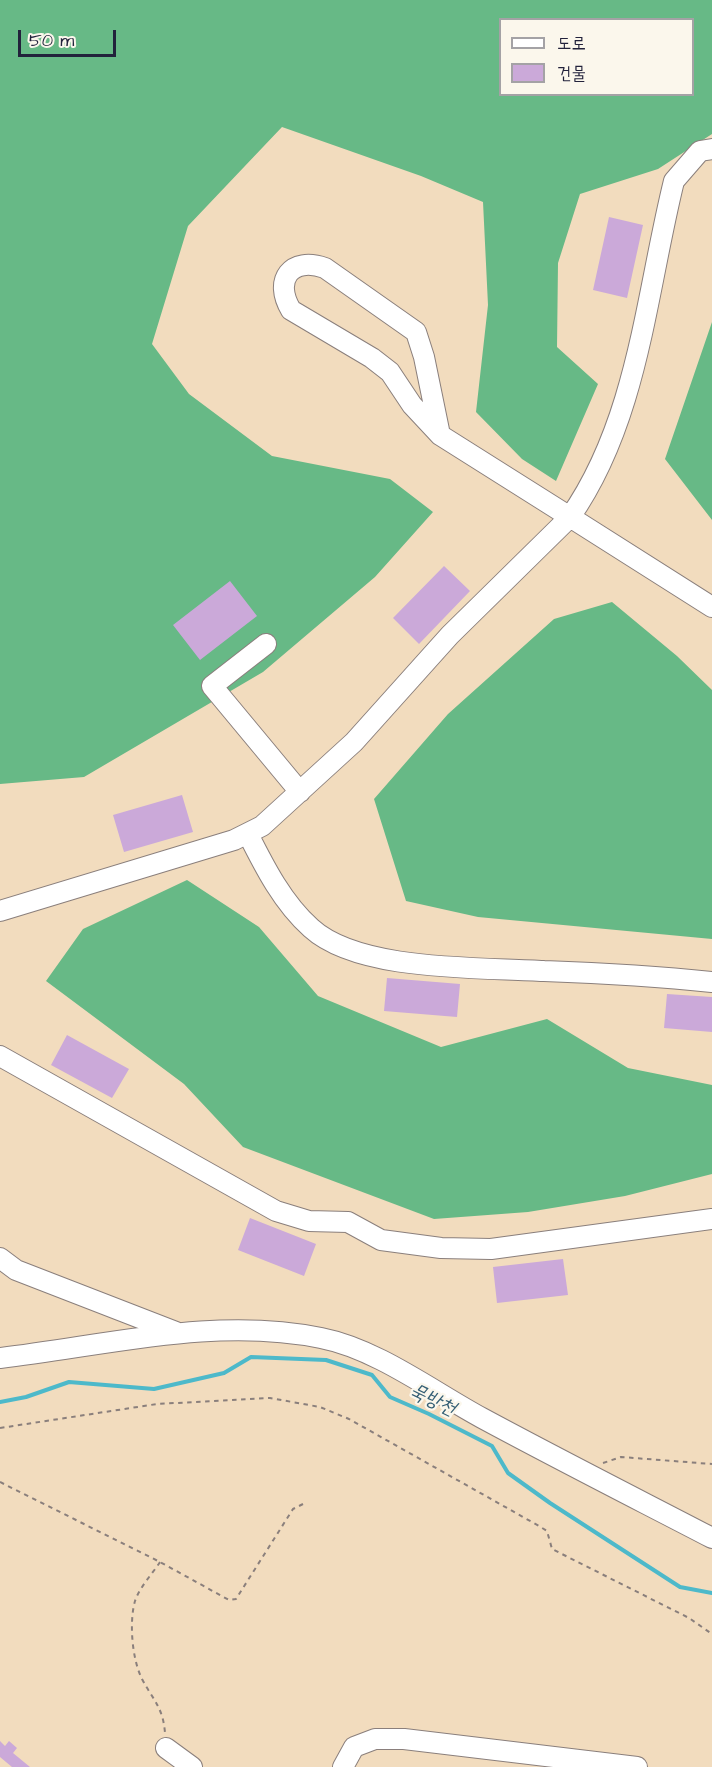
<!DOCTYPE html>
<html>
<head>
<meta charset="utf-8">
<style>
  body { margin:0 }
  #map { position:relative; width:712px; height:1767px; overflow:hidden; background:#f2dcbe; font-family:"Architects Daughter","Poor Story",sans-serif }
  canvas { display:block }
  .legend { position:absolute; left:499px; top:18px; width:195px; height:78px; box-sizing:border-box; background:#fbf7ec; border:2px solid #a4a2a5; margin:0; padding:8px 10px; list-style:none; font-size:18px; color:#22223b }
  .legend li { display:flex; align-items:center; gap:12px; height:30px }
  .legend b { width:30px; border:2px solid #a4a2a5 }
  .scale { position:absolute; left:18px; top:30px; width:98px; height:27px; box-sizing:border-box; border:3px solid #22223b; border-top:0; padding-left:8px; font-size:18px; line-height:21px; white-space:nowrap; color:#22223b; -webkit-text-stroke:4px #fbf7ec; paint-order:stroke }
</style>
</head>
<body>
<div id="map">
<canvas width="712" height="1767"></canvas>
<ul class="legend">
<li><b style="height:8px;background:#fff"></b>도로</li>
<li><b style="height:16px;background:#cba9d9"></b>건물</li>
</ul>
<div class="scale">50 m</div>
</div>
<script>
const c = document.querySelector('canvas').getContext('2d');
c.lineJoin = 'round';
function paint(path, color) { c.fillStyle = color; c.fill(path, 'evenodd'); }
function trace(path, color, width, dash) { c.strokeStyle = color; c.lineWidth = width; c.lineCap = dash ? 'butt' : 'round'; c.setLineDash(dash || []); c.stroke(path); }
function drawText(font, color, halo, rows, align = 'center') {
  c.font = font + ' "Architects Daughter","Poor Story",sans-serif'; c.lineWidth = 4.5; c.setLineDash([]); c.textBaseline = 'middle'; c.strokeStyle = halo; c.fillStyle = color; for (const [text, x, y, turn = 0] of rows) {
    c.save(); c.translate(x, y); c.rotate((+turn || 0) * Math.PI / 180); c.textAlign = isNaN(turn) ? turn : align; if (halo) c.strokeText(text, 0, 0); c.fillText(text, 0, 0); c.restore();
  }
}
paint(new Path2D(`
  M0,0h712v134l-54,35 -78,25 -22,69 -1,84 41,37 -42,97 -34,-22 -46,-47 12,-107 -5,-103 -62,-26 -139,-49 -94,99 -36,118 37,50 83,62 118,23 43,33 -58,65 -112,95 -179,105 -84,7zM500,20h192v74h-192z
  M712,322v198l-47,-61z
  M612,602l65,54 35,34v249l-234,-22 -72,-16 -32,-102 74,-85 106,-95z
  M187,880l72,47 59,69 123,51 106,-28 81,49 84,17v89l-87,22 -97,16 -94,7 -191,-72 -59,-63 -138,-103 37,-52z`), '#67b986');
trace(new Path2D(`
  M0,1402l26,-5 43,-15 85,7 70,-16 27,-16 75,3 46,15 18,22 39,17 63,32 16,27 42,30 130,84 32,6`), '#4db9ca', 4);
paint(new Path2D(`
  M609,217l34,8 -16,73 -34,-8z
  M444,566l26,25 -51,53 -26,-26z
  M230,581l27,35 -57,44 -27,-35z
  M182,795l11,37 -69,20 -11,-37z
  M387,978l73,6 -3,33 -73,-6z
  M667,994l45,3v35l-48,-4z
  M67,1035l62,34 -17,29 -61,-33z
  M250,1218l66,26 -12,32 -66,-26z
  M563,1259l5,36 -71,8 -4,-36z
  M0,1741l5,5 4,-5 8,7 -4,5 17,14h-18l-12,-10z`), '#cba9d9');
const minor = new Path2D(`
  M712,149l-12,2 -26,30c-28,113 -36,239 -104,336l142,90
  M266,644l-54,42 88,106
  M248,834c17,34 35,69 63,94 48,44 170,39 233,43 56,2 112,5 168,11
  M0,911l234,-71 28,-14 92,-84 96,-107 120,-118 -130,-82 -28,-30 -22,-33 -18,-14 -81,-48c-18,-30 0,-54 34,-42l91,64 8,25 16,78
  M0,1056l276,155 33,10 39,1 33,18 60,8 50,1 221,-30
  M0,1258l16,12 160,62
  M0,1358c105,-12 215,-42 321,-20 56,11 111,53 161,80 76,41 153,80 230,120
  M166,1748l26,19
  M343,1767l11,-20 21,-8h29l233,28`);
trace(minor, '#8a7f7c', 22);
trace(new Path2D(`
  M0,1428l157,-24 113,-6 50,9 29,12 190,107 8,5 5,18 137,69 23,16
  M603,1463l18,-6 91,7
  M0,1482l160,80 69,38 7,-1 57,-90 10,-5
  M160,1562c-7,11 -21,26 -25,39 -6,21 -3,58 7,78 11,21 21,28 23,54`), '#8a7f7c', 2, [4.5, 4.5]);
trace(minor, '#fff', 20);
drawText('italic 20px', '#335e74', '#fbf7ec', [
  ["묵방천",432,1401,26]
]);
</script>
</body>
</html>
